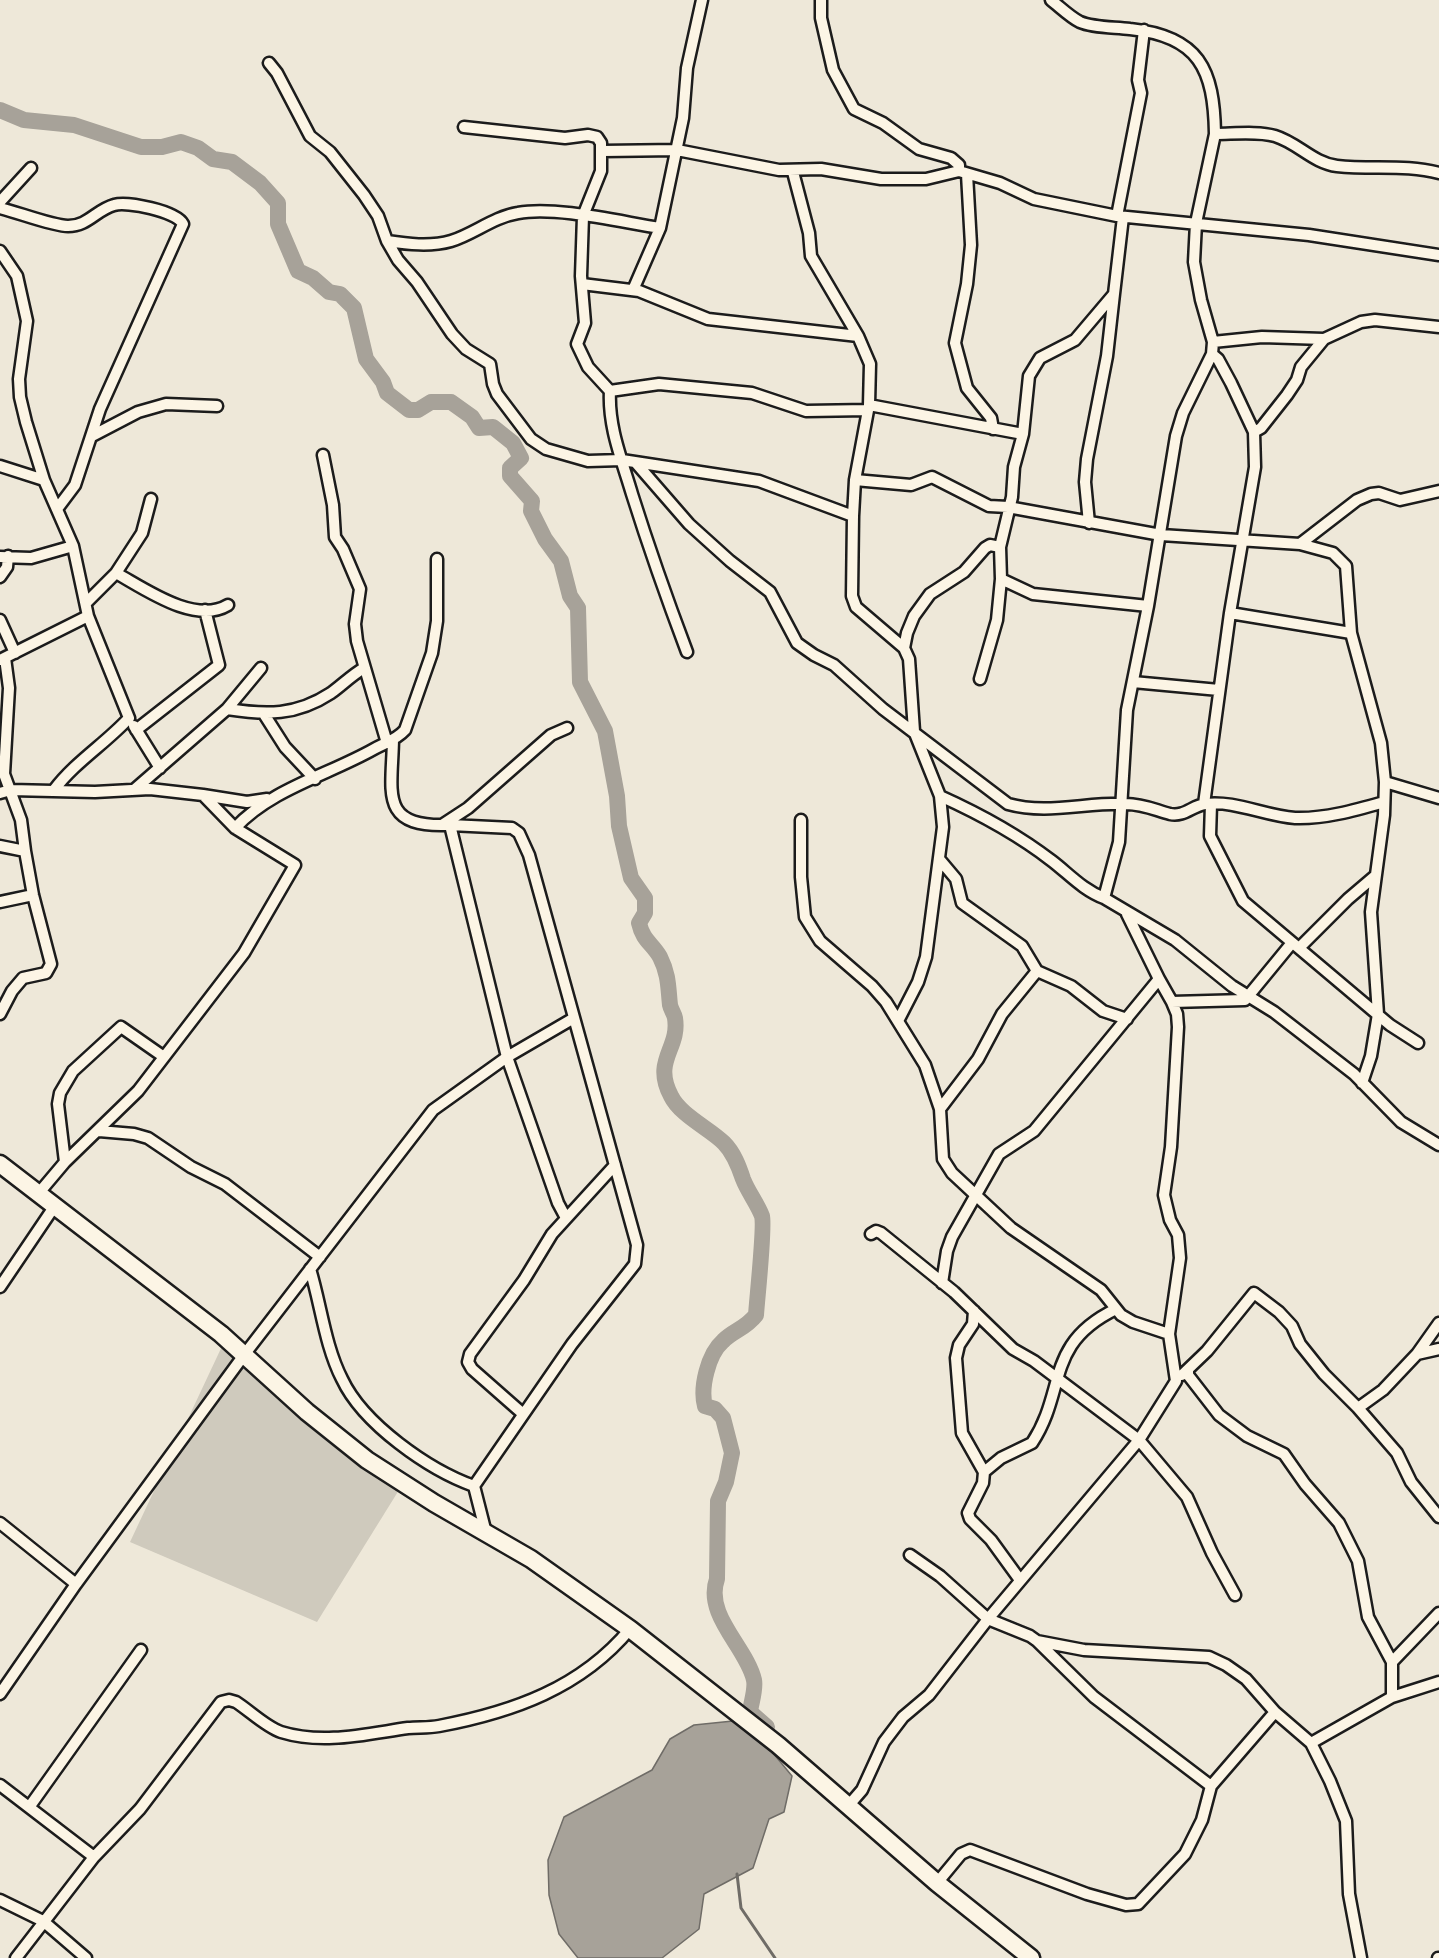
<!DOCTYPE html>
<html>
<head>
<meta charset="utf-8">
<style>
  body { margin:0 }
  canvas { display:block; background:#eee8d9 }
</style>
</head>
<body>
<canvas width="1439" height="1958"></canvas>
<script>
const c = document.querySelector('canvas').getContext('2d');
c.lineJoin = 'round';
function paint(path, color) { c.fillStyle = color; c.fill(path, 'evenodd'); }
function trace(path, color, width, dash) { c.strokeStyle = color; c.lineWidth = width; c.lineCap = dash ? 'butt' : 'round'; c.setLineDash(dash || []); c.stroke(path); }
paint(new Path2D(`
  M224,1342l175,148 -82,132 -187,-80z`), '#cfcabd');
const water = new Path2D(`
  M733,1721l40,32 19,23 -8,36 -15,7 -16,49 -49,26 -5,35 -37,29h-84l-19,-24 -10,-39 -1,-35 16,-43 88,-47 18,-31 24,-14z`);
paint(water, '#a7a299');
trace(water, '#6f6c67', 1.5);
trace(new Path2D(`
  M737,1874l4,34 34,50`), '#6f6c67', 3);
trace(new Path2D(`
  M0,110l24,10 50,5 67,22h21l19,-5 17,6 15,11 19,3 28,21 18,20v21l20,47 15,7 16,14 11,2 14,14 12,51 17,23 4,11 22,17h9l13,-8h20l21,15 7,11 14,-1 20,16 8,15 -11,10v8l22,25 -1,10 14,28 16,22 9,35 8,12 2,74 25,49 12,65 2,30 12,52 14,20v15l-6,10c4,18 13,20 21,34 9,18 8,30 10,48 1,5 4,8 5,13 5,31 -23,42 -4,78 9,19 39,33 53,47 10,10 15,24 19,36 5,13 14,24 19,37 3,10 -5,83 -6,99 -11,14 -22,15 -33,26 -15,13 -23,47 -18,65l10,3 8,9 9,35 -6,29 -8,19 -1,78c-13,36 30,69 37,101 2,9 -3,23 -4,32l17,15`), '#a7a299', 16);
const street = new Path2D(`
  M821,0v18l12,52 21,39 29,14 36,26 32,9 8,7v6l41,12 34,16 83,17 192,19 130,20
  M1051,0c9,7 19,17 29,22 14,6 35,5 50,7 69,7 84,40 85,105 18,0 43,-3 60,2 23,7 38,27 62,30 35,4 69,-2 102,7
  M269,63l8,10 33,63 20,16 34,43 14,21 9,25 11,19 19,22 35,52 14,15 24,15 3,20 4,10 34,45 15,10 42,12 34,-1 137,21 94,35 -1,80 4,11 48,41
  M464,127l101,11 23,-3 9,2 4,6v28l-18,45 -2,60 4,47 -8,21 11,23 22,24c-2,36 12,69 22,103 17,54 35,105 55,158
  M1215,134l-19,89 -2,39 7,38 12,42 -1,12 -29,59 -7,23 -28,170 -21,104 -8,132 -15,56 71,42 57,46 42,26 80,62 47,48 38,23
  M603,151l74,-1 102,20 42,-1 60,10h45l33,-8
  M793,172l16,61 2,23 47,80 12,28 -1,41 -14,75 -2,36
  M967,174l4,71 -4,39 -12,59 12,45 24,30 2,11
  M0,202l31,-34
  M0,208c17,4 53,18 68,18 20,0 28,-16 46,-21 13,-4 62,6 69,19l-83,185 -25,76 -18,24
  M1117,216l24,-123 -3,-13 6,-50
  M387,241c20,3 43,6 64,0 23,-7 42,-24 67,-28 38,-7 103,9 142,15
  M0,251l17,25 10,45 -8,58 1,18 6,25 18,58 29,66 15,70 41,102c-24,26 -54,44 -75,72
  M582,284l57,7 69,28 150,17
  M633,290l27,-62 23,-110 4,-50 15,-68
  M1213,342l49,-5 62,2 37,-17 14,-2 64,7
  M610,391l49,-7 93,9 54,18 62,-1
  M869,405l154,29
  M1254,432l7,-4 26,-33 10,-15 4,-13 23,-28
  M92,436l46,-24 28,-8 51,2
  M323,455l10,50 2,32 8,12 17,40 -5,35 2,17 30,102
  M636,463l53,61 41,37 40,31 27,51 17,12 20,10 49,44 125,95c39,11 79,-2 118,0 17,0 29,6 44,10 14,3 22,-8 35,-10 30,-4 60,12 90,14 30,1 61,-8 89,-16
  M0,466l44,14
  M855,480l56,5 21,-8 57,29 19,1 153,28 139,9 57,-44 14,-6 8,-1 21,7 39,-9
  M1089,523l-4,-41 2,-23 20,-103 7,-62
  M1300,544l33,9 13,13 5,67 30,110 4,39 -1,33 -13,97 7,102 -7,42 -9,27
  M1000,547l1,32 32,15 115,12
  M0,557l31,1 42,-12
  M116,573c29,16 79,52 112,32
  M0,577l7,-10 1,-11
  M87,602l29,-29 26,-40 9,-34
  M1230,613l121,20
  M0,620l15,33
  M0,660l88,-44
  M980,679l17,-59 4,-41
  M1133,682l86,8
  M227,709c39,6 69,7 104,-16 11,-8 21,-18 33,-25
  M264,714l21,33 30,32
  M134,726l26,42
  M136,730l83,-65 -14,-55
  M393,740c-1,52 -14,87 53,85
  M1385,782l54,16
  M135,789l92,-80 34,-41
  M0,793l11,-3 84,2 55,-3 53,6 32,33 60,37 -51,88 -106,138 -73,71 -27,32
  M203,795l44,7 20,-3
  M940,796c40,18 77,38 112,65 17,13 31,29 52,37
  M1204,804l26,-191 25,-146 -1,-35 -23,-49 -13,-24 -6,-5
  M1211,804l-1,32 33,65 147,124 28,18
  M801,820v57l4,40 15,24 52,45 14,16 39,63 15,44 3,50 9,14 59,55 90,62 20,25 12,7 36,12
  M442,825l26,-17 83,-73 16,-7
  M235,828c36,-39 93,-53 139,-79 11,-6 22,-9 31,-19l27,-77 5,-32v-62
  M0,846l25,5 -4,-31 -17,-46 5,-86 -4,-30
  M940,860l16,19 6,24 60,43 15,25
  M0,902l33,-7
  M1299,948l49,-49 27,-23
  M1159,979l13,23
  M0,1014l12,-23 11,-13 23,-5 5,-9 -18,-69 -8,-44
  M899,1019l19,-37 8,-25 17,-130 -3,-31 -26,-65 -5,-72 -5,-11 3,-15 7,-17 16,-22 34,-22 21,-24 5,-3 10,2 12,-50 2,-30 9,-33 6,-58 11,-18 35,-18 39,-46 9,-77
  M940,1109l38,-50 24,-45 35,-43 34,15 32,25 24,8
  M99,1131l35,3 14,4 43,29 34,17 95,73
  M65,1162l-7,-58 2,-11 13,-22 48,-44 43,30
  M310,1269c11,36 15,77 32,110 21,45 87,91 132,107
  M942,1283l5,-32 5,-14 47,-83 35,-23 125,-152 -32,-65
  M0,1287l54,-80
  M974,1311l-1,13 -14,21 -3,13 6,75 22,39 -1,11 -15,30 2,6 21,21 29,40
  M1417,1354l22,-31
  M1188,1371v4l31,40 28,21 37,18 21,30 34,39 19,38 10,56 24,45v35
  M1182,1375l25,-24 47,-58 25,19 13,14 8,18 24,30 34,34 25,-18 34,-36 22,-5
  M1358,1408l39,45 14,29 28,35
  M522,1413l-50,-44 -4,-7 2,-8 54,-74 28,-46 63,-69
  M984,1472l17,-14 31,-15c35,-53 12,-99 84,-134
  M0,1523l76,61
  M486,1533l-12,-47 98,-142 63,-80 2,-19 -108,-390 -10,-22 -7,-5 -62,-3 57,232 51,146 8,15
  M910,1555l30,21 48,43 42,17 7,5 47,9 125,7 17,8 20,14 29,33 36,31 19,38 16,40 3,73 12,64
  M1235,1595l-23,-42 -25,-56 -48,-57 37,-59 -7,-47 11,-76 -2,-23 -8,-15 -6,-25 7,-48 7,-120 -1,-13 -5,-12 73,-2 46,-56
  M1037,1641l57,56 117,89
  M1392,1662l47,-49
  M0,1694l76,-110 168,-229 189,-245 74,-53 67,-39
  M1311,1743l81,-46 47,-15
  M0,1785l94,72
  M849,1805l13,-15 22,-48 19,-25 26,-22 59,-76 151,-179 -105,-79 -21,-12 -59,-57 -73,-59 -5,-2 -5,3
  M30,1806l111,-156
  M937,1883l24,-29 9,-4 117,44 39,11 12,-1 47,-50 17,-34 9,-34 64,-74
  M0,1900l43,21 43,37
  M16,1958l78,-101 46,-48 81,-107 8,-2 7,2c14,9 30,25 45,30 42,13 85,2 127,-4 10,-1 21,0 31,-2 74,-14 142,-38 191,-97
  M1438,1958h1`);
const secondary = new Path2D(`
  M0,1164l221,170 86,78 60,48 67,43 97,56 99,70 148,116 159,138 94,75`);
trace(street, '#1c1c1c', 15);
trace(secondary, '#1c1c1c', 21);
trace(street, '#fcf5e5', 10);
trace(secondary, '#fcf5e5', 16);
</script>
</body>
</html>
